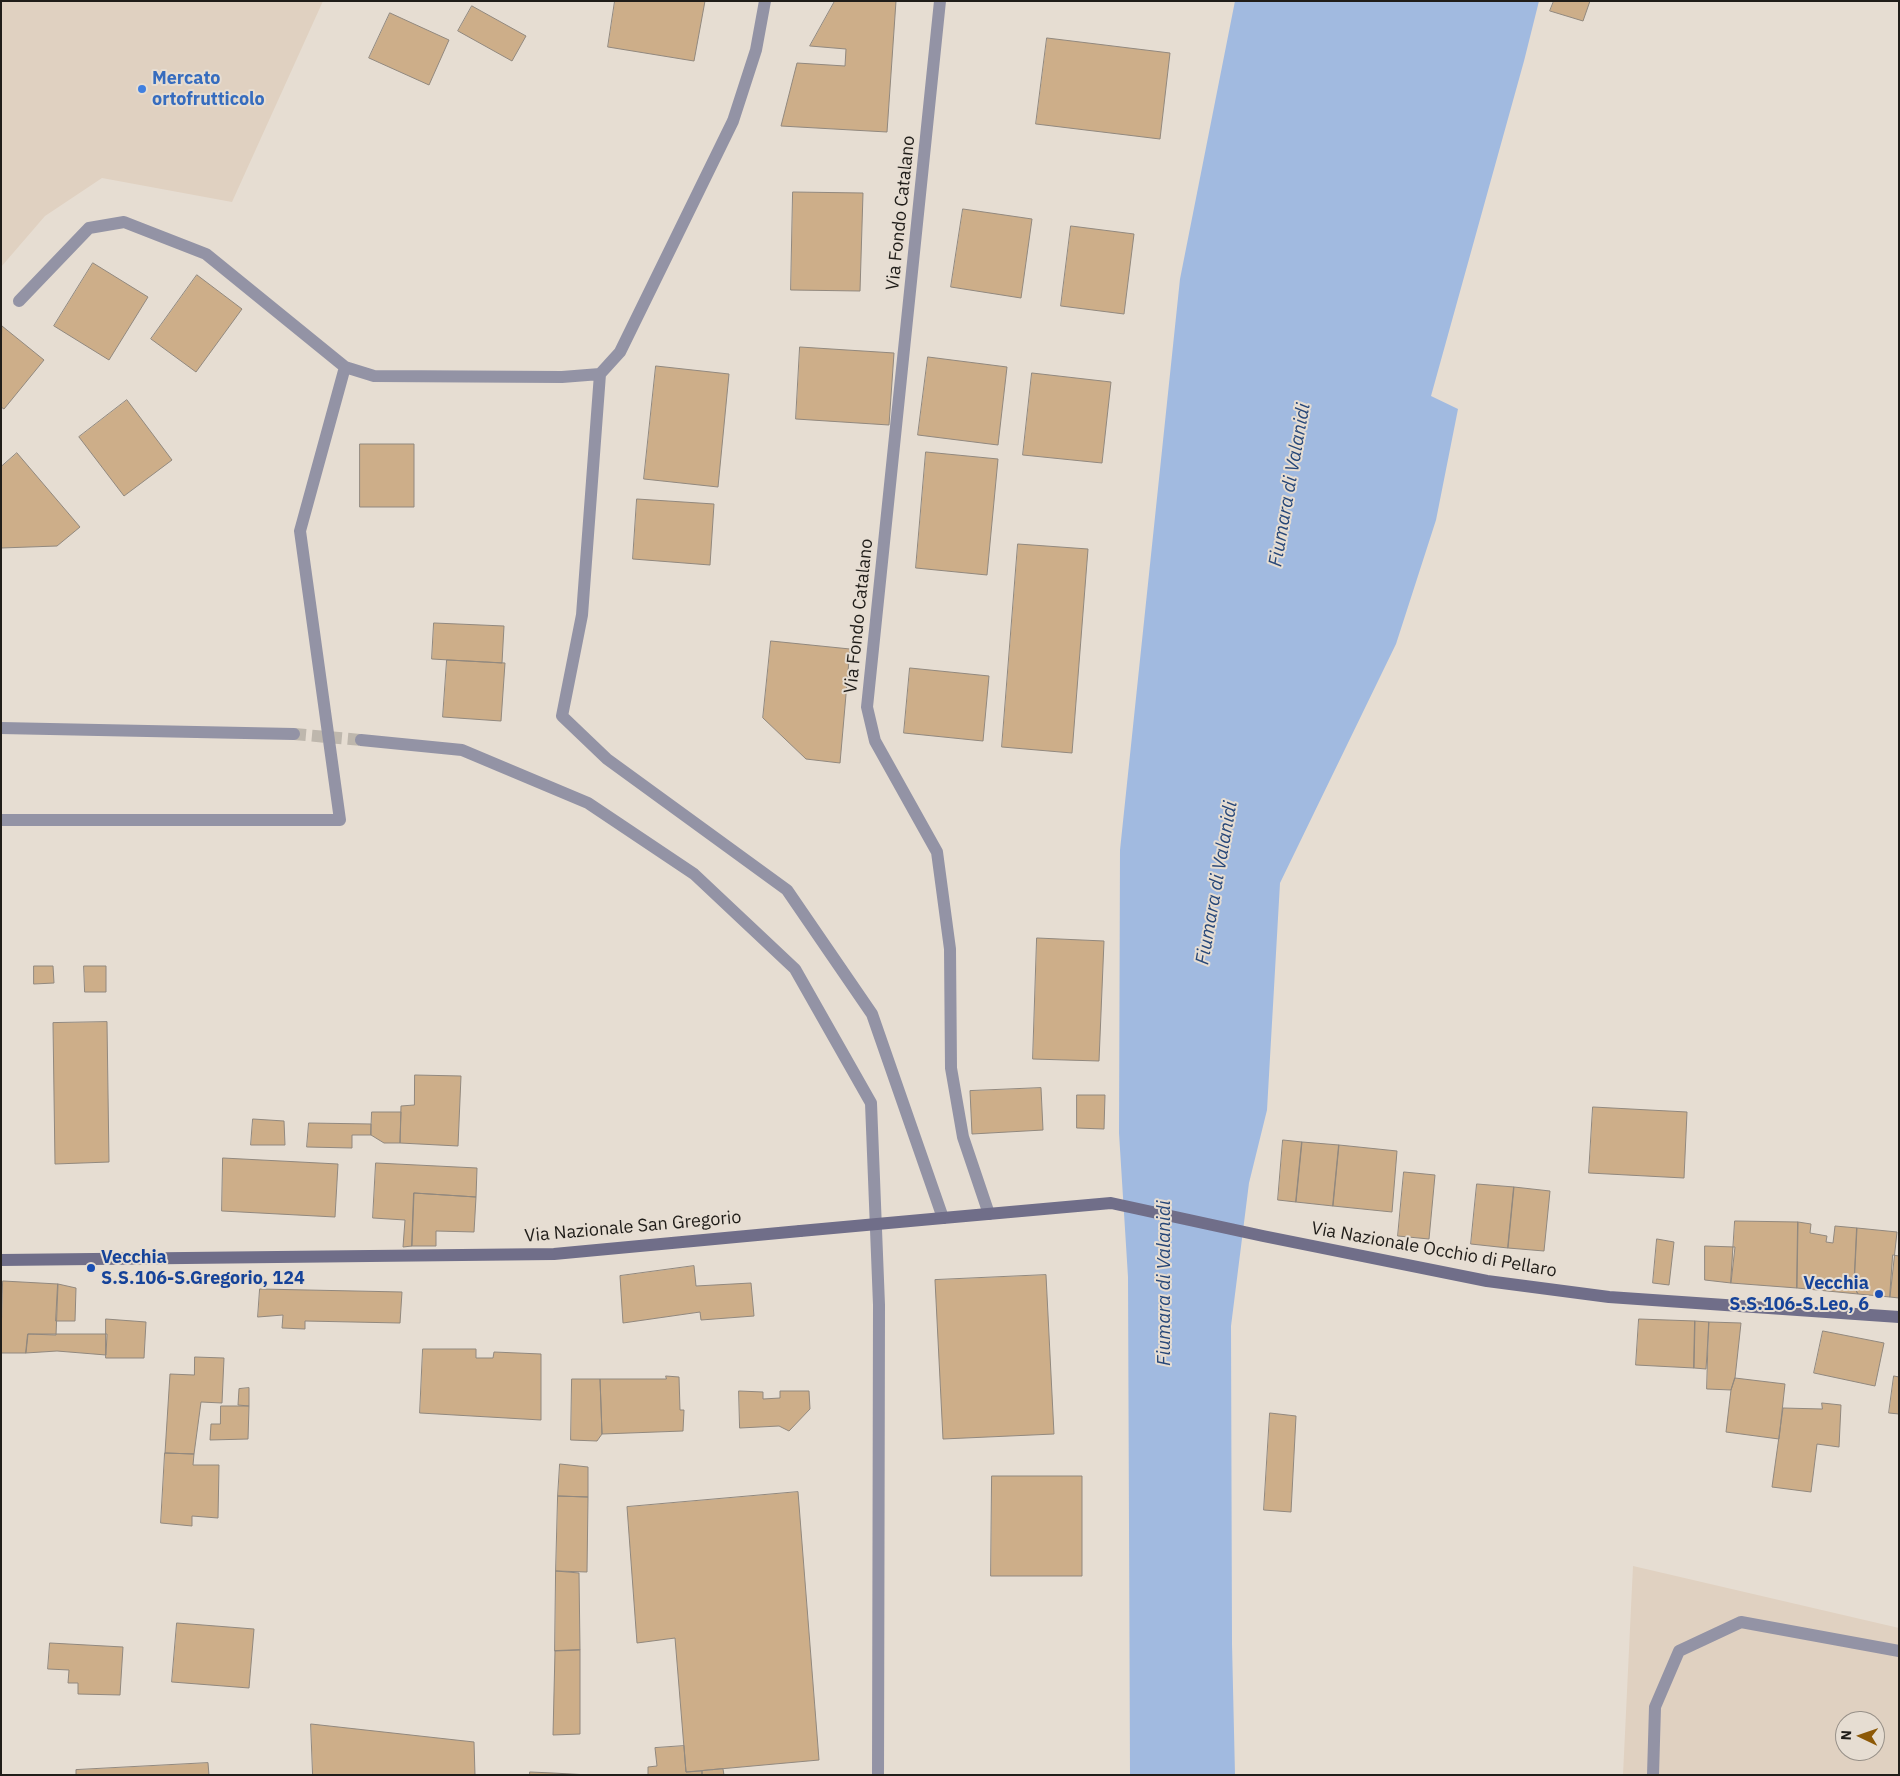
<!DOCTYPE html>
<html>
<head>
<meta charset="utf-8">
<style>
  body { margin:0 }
  #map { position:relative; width:1900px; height:1776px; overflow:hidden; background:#e6ddd2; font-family:"IBM Plex Sans",sans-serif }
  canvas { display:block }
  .frame { position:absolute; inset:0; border:2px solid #201d19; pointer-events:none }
  .north { position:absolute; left:1835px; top:1711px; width:50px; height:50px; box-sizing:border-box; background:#e6ddd2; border:1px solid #979088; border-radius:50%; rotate:273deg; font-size:14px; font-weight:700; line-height:20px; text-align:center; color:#201d19 }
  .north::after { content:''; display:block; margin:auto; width:18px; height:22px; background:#8d5907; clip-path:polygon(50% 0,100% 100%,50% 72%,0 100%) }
</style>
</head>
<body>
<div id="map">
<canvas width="1900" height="1776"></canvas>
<div class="frame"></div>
<div class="north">N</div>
</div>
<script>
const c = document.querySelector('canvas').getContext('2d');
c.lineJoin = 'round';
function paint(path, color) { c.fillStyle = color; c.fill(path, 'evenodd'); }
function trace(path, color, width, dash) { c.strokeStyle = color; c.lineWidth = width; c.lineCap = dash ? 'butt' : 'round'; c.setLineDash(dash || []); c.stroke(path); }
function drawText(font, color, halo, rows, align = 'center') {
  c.font = font + ' "IBM Plex Sans",sans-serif'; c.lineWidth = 4; c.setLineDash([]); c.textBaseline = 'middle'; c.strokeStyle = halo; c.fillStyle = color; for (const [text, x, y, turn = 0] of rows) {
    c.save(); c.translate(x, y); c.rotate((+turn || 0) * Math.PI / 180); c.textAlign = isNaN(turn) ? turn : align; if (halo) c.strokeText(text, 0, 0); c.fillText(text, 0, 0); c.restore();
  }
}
paint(new Path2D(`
  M1,1h322l-91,201 -130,-24 -57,38 -44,51z
  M1633,1566l266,62v147h-276zM1845,1721h30v30h-30z`), '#e0d1c1');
paint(new Path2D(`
  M1235,1h304l-15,60 -93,335 27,13 -22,111 -40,124 -116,239 -13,227 -18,73 -18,143 1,318 3,131h-105l-2,-498 -9,-144 1,-283 60,-571z`), '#a1bae0');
const building = new Path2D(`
  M615,1h90l-11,60 -86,-14z
  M835,1h61l-9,131 -106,-6 16,-63 48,3 1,-17 -36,-3z
  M1554,1h36l-7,20 -33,-10z
  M472,6l54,30 -14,25 -54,-30z
  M390,13l59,27 -20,45 -60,-27z
  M1047,38l123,15 -10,86 -124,-15z
  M793,192l70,1 -3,98 -69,-1z
  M963,209l69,10 -11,79 -70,-11z
  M1071,226l63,8 -10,80 -63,-8z
  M93,263l55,34 -39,63 -55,-34z
  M197,275l45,34 -46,63 -45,-33z
  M2,326l42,34 -40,49 -3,-2z
  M800,347l94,6 -5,72 -93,-6z
  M928,357l79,10 -9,78 -80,-10z
  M656,366l73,8 -11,113 -74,-8z
  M1032,373l79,9 -9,81 -79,-8z
  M127,400l45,60 -48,36 -45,-59z
  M360,444h54v63h-54z
  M926,452l72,7 -11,116 -71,-7z
  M17,453l63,74 -23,19 -56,2v-81z
  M637,499l77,5 -4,61 -77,-6z
  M1018,544l70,5 -16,204 -70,-6z
  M434,623l70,3 -2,37 -70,-4z
  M771,641l79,8 -10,114 -34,-4 -43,-41z
  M447,660l58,3 -4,58 -58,-4z
  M910,668l79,8 -6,65 -79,-8z
  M1037,938l67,3 -5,120 -66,-2z
  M34,966h19l1,17 -20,1z
  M84,966h22v26h-21z
  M107,1022l2,140 -54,2 -2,-141z
  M415,1075l46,1 -3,70 -58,-3 1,-37 13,-1z
  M1041,1088l2,42 -71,4 -2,-43z
  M1077,1095h28l-1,34 -27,-1z
  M1593,1107l94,5 -3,66 -95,-5z
  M372,1112h29l-1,31h-16l-13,-8z
  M253,1119l31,2 1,24h-34z
  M309,1123l62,1v11h-19v13l-45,-1z
  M1283,1140l19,2 -6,60 -18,-2z
  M1302,1142l37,3 -6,61 -37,-4z
  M1339,1145l58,6 -5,61 -59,-6z
  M223,1158l115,6 -3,53 -113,-6z
  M376,1163l101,5 -1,29 -62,-4 -2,53 -9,1 2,-27 -32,-2z
  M1404,1172l31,3 -6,64 -31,-3z
  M1477,1184l37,3 -6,61 -37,-4z
  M1514,1187l36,4 -6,60 -36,-3z
  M414,1193l62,4 -2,35 -38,-1v15h-24z
  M1735,1221l63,1 -1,66 -66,-5z
  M1798,1222l13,2 -1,9 17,3 -1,6 7,1 2,-17 22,2 -3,59 4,7 -61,-6z
  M1857,1228l40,4 -7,65 -32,-3 -4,-7z
  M1657,1239l17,3 -5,43 -16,-2z
  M1705,1246l30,1 -4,36 -26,-3z
  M1893,1255l6,1v42l-9,-1z
  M694,1266l2,20 55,-3 3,33 -53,4 -1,-8 -77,11 -3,-47z
  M1046,1275l8,159 -111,5 -8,-159z
  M3,1281l55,3 -2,51 -28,-1 -2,19h-25z
  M58,1284l18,4 -1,33h-19z
  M260,1289l142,3 -2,31 -95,-2v8l-23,-1 1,-13 -25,2z
  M106,1319l40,3 -2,36h-38z
  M1639,1319l56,2 -1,47 -58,-3z
  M1695,1321l14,1 -3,47 -12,-1z
  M1709,1322l32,1 -6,55 -4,12 -24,-1z
  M1823,1331l61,12 -9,43 -61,-13z
  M28,1334h79l-1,21 -49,-4 -31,2z
  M423,1349h53v9h17l1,-6 47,2v66l-121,-7z
  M195,1357l29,1 -2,45 -21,-1 -7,52 -29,-1 5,-79 24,1z
  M666,1376l13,1 1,33h4l-1,21 -81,3 -2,-55h66z
  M1894,1376l5,1v37l-10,-1z
  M1735,1378l50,6 -6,55 -53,-7 5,-42z
  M572,1379h28l2,55 -5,7 -26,-1z
  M249,1388v18l-11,-1 1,-16z
  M739,1391l24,1v7l17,-1v-7h29l1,18 -21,22 -10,-5 -39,2z
  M1822,1403l19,2 -2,42 -22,-3 -6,48 -39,-5 11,-79 39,1z
  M221,1406h28l-1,33 -38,1 1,-16h9z
  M1270,1413l26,3 -5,96 -27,-2z
  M165,1453l29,1 -1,11h26l-1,53 -26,-2v10l-31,-3z
  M560,1464l28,3v30l-30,-1z
  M992,1476h90v100h-91z
  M798,1492l21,268 -133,12 -11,-134 -38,5 -10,-136z
  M558,1496l30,1 -1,75 -31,-1z
  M556,1571l23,2 1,77 -25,1z
  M177,1623l77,6 -5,59 -77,-6z
  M50,1643l73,4 -3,48 -42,-1v-11h-10l1,-13 -21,-1z
  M580,1650v84l-27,1 2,-84z
  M311,1724l163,18 1,33h-162z
  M684,1746l2,26 16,-1v4h-54v-8l9,-1 -2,-18z
  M208,1763l1,12h-133v-5z
  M723,1769l1,6h-22v-4z
  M530,1772l23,1 36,2h-59z`);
paint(building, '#cdae89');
trace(building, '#91887e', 1);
trace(new Path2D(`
  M294,734l67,6`), '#beb7ad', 12, [12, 6]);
trace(new Path2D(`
  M1653,1775l2,-68 24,-56 62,-29 158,29`), '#9393a5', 12);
trace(new Path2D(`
  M940,1l-73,706 8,34 62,111 13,97 1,119 12,69 26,77
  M19,301l70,-73 35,-6 82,32 139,113 29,9 188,1 38,-3 20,-22 113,-231 23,-71 9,-49
  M600,374l-18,241 -20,101 45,43 180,131 85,124 71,204
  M1,728l293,6
  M361,740l101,10 126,53 106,71 101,95 76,134 8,202 -1,470
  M1,820h339l-40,-289 45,-164`), '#9393a5', 12);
trace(new Path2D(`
  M943,1218l168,-15 152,33 224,45 122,16 290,20
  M1,1260l553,-6 246,-23`), '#706e89', 12);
trace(new Path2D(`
  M800,1231l143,-13`), '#706e89', 12);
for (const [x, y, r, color] of [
  [142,89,5,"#3f7fe0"],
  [91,1268,5,"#1a4fb4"],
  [1879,1294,5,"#1a4fb4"]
]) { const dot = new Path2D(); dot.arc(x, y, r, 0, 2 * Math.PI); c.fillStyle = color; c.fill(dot); trace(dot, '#e6ddd2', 2); }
drawText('bold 18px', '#366cbe', '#e6ddd2', [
  ["Mercato",152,79],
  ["ortofrutticolo",152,100]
], 'left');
drawText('18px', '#201d19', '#e6ddd2', [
  ["Via Fondo Catalano",901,213,-84],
  ["Via Fondo Catalano",859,616,-84],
  ["Via Nazionale San Gregorio",633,1227,-5],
  ["Via Nazionale Occhio di Pellaro",1434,1250,10]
]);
drawText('bold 18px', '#164399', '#e6ddd2', [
  ["Vecchia",101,1258],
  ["S.S.106-S.Gregorio, 124",101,1279],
  ["Vecchia",1869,1284,"right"],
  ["S.S.106-S.Leo, 6",1869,1305,"right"]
], 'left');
drawText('italic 19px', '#274778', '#e6ddd2', [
  ["Fiumara di Valanidi",1290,485,-80],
  ["Fiumara di Valanidi",1217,883,-80],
  ["Fiumara di Valanidi",1165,1283,-90]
]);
</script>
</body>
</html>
